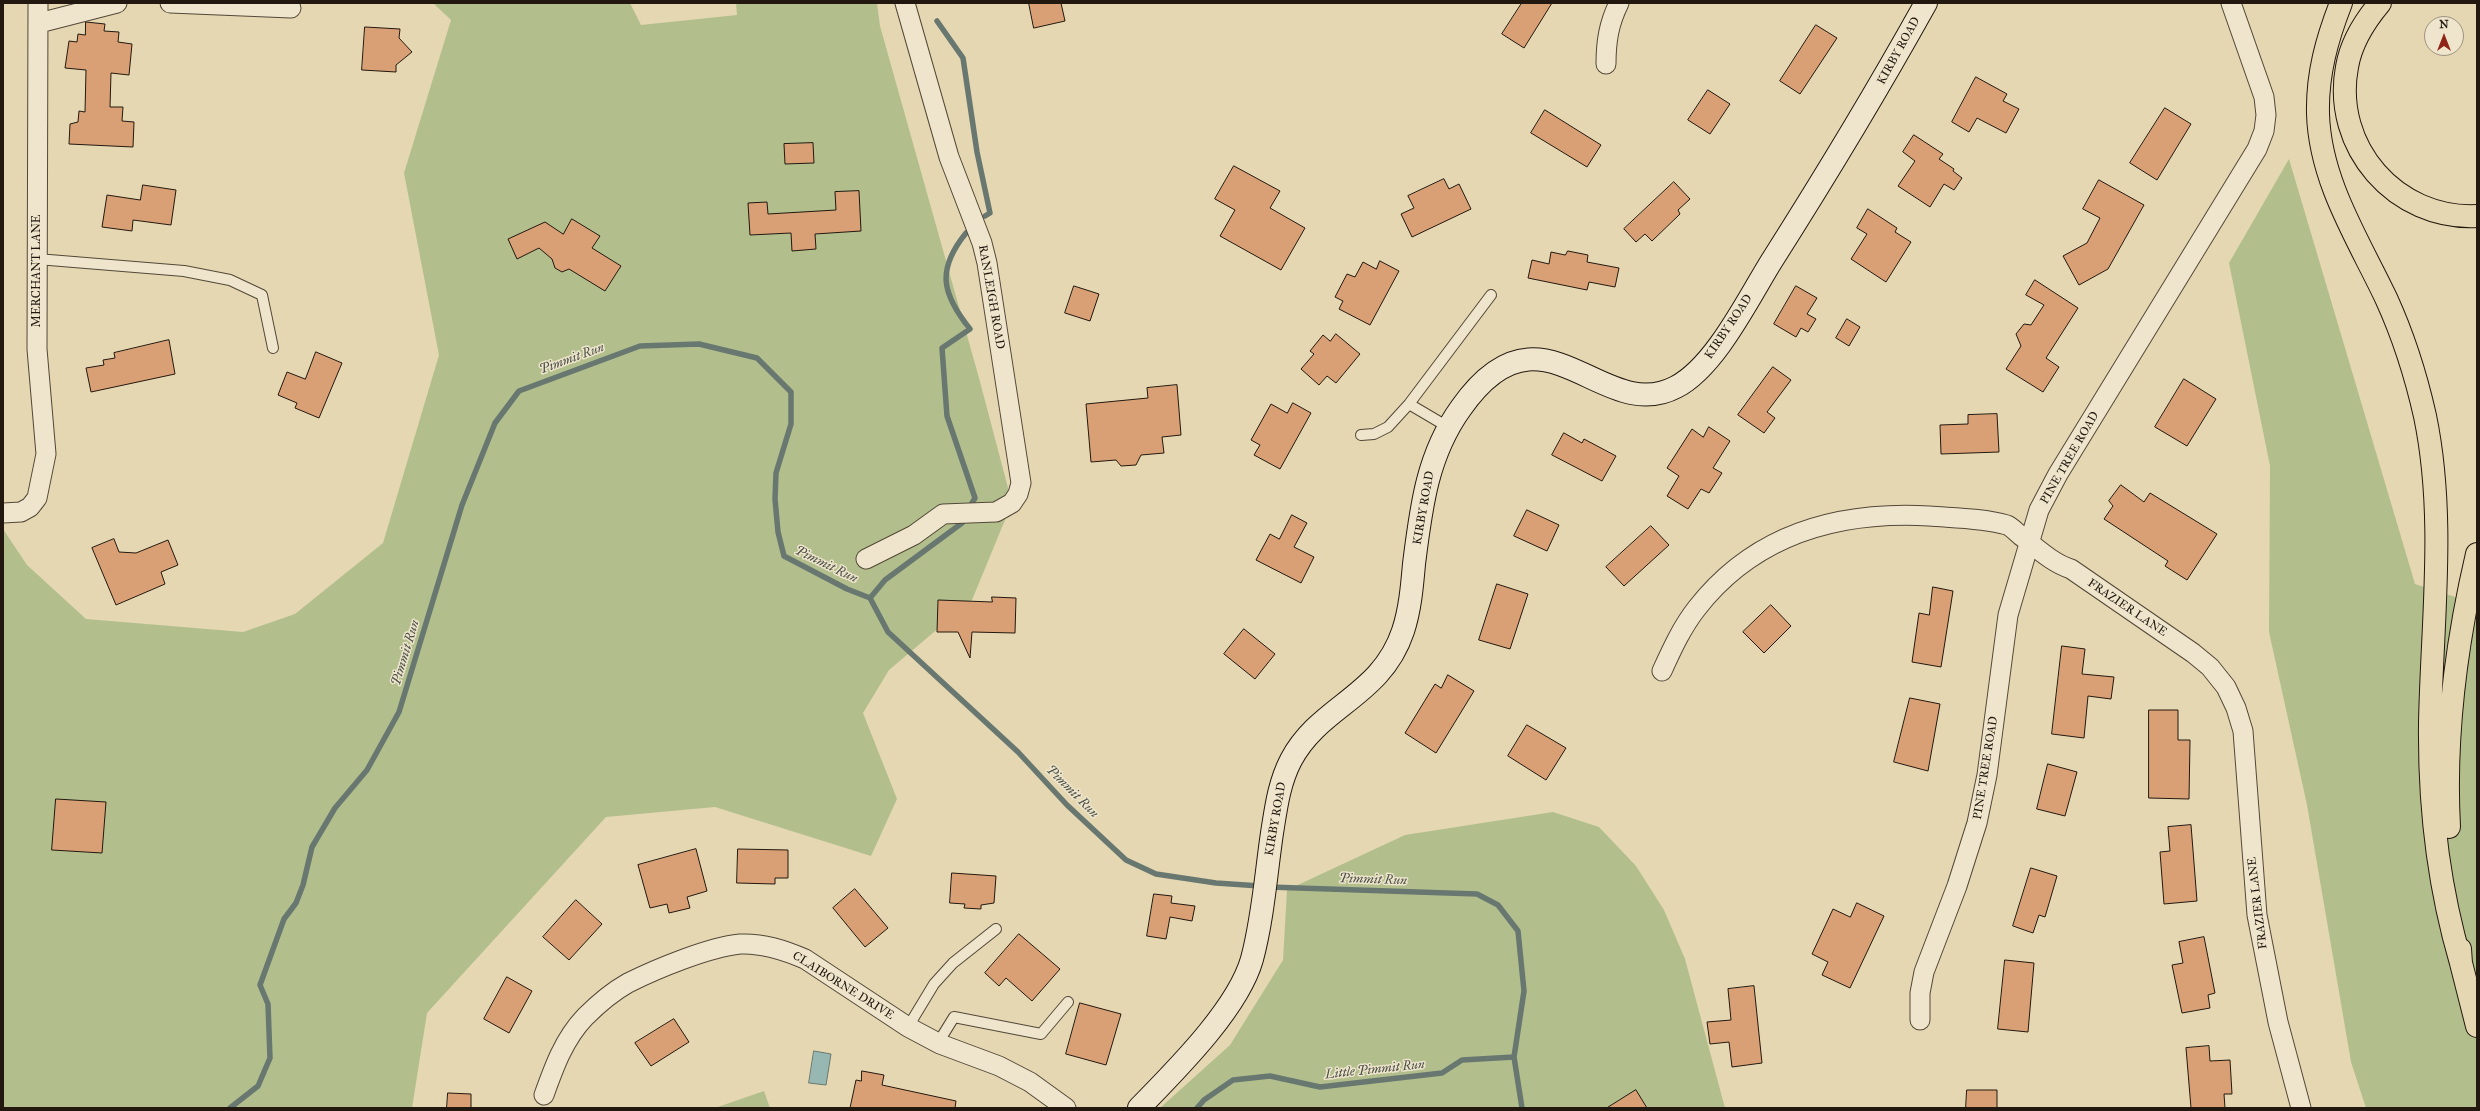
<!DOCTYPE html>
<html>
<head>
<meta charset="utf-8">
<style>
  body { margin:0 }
  #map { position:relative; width:2480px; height:1111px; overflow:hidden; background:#e5d7b1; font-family:"IM FELL Great Primer",serif }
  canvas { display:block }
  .frame { position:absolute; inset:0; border:4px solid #22180f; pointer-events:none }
  .north { position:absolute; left:2424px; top:16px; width:40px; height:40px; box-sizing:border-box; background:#eee5cc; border:1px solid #9c9380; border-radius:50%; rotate:0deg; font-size:11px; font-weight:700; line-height:16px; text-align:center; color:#22180f }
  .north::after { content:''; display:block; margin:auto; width:14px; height:18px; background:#8f2418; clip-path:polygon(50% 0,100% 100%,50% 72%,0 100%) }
</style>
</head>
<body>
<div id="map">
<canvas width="2480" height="1111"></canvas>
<div class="frame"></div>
<div class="north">N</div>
</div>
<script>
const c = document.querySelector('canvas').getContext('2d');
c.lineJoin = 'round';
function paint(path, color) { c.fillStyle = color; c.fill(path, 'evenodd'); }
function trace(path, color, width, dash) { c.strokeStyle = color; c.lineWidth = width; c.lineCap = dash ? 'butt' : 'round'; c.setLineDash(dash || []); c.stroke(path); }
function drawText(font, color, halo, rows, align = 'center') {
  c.font = font + ' "IM FELL Great Primer",serif'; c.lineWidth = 3; c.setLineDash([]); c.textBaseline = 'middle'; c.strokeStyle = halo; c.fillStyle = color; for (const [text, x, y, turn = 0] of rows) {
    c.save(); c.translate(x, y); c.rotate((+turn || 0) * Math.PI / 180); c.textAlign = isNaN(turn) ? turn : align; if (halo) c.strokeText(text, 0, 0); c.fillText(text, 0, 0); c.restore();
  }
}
paint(new Path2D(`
  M433,3h197l11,22 96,-10 -1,-12h141l3,23 99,352 33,125 -40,97 -83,70 -26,43 34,86 -26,57 -156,-49 -109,10 -179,196 -15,95h-409v-579l24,36 59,54 157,13 52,-18 88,-71 56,-188 -35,-182 47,-153z
  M2289,159l126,425 62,20v504h-111l-15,-46 -44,-257 -38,-173 1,-166 -41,-203z
  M1553,812l46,15 37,39 28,44 21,49 40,149h-565l70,-63 53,-85 4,-70 118,-55z
  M764,1091l6,17h-55z`), '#b2bf8d');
const water = new Path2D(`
  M814,1051l17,3 -5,31 -17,-2z`);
paint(water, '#97b8b2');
trace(water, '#687871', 1);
trace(new Path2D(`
  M937,21l26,37 14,94 13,61 -5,3
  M966,233c-30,37 -24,61 4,96l-28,19 5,68 28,82 -3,5
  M870,598l15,-18 77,-57
  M1269,887l208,7 21,11 20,26 6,60 -10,66 8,51
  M230,1108l28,-22 12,-28 -2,-54 -8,-19 24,-66 12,-16 7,-18 9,-38 23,-39 32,-38 32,-58 63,-207 33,-82 24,-32 121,-45 59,-2 58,14 34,34v32l-15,49 -1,26 3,33 6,24 63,33 23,9 18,34 130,120 49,53 59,55 30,14 60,9 44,3
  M1197,1108l7,-8 29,-20 37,-4 50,11 122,-14 20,-13 52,-3`), '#687871', 5.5);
const building = new Path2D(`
  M1029,3h32l4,18 -31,7z
  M1522,3h30l-28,45 -22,-14z
  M86,22l19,2 -1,7 15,1 -1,10 14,2 -3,31 -18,-2 -1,34h13l-1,14 12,1 -1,25 -64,-3 1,-20 8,-2 1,-11 6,1 1,-42 -21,-2 4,-27 8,1 1,-8 7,1z
  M1816,25l21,13 -37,56 -20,-13z
  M365,27l35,2 -1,9 13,14 -16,13v7l-34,-2z
  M1976,77l31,17 -4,7 16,8 -13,24 -29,-15 -8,14 -17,-10z
  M1708,90l22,14 -20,30 -22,-14z
  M2165,108l26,16 -34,56 -27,-17z
  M1545,110l56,35 -14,22 -56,-34z
  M1914,135l29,19 -4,5 15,10 -1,2 9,7 -8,12 -10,-6 -14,23 -32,-21 17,-25 -12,-9z
  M813,143l1,20 -29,1 -1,-20z
  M1234,166l46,25 -10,17 35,20 -24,42 -61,-34 15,-26 -20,-11z
  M1444,179l5,10 10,-5 12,25 -59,28 -11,-23 13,-6 -6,-12z
  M2099,180l45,25 -36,64 -29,16 -16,-29 24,-13 13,-25 -17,-9z
  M1674,182l16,17 -12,11 2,4 -28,27 -7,-7 -9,8 -12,-13z
  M143,185l33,5 -5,35 -38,-5 -1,11 -30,-4 5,-32 33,5z
  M859,191l2,40 -46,3 1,15 -24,2 -1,-18 -41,2 -2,-32 19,-1 1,12 68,-4 -1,-18z
  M1868,209l29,19 -2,4 16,10 -25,40 -35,-23 16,-25 -10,-6z
  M572,219l28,17 -8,12 29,18 -16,25 -36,-22 -7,3 -7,-4 -3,-9 -13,-11 -22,11 -9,-20 37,-17 18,12z
  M1568,251l20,4 -1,7 32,6 -4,19 -26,-5 -2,8 -59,-12 4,-18 17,4 2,-12 14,3z
  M1380,261l19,10 -29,54 -31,-16 4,-8 -8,-4 12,-23 8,3 8,-15 13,7z
  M2035,280l43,28 -32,50 13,9 -16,25 -37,-23 15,-23 -5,-12 8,-10 7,1 13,-20 -18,-10z
  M1074,286l25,8 -9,27 -25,-8z
  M1796,286l21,12 -10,16 9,5 -8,13 -7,-4 -5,9 -22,-13z
  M1847,319l13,8 -11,19 -13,-8z
  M1336,334l24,20 -24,29 -9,-7 -8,9 -18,-16 13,-15 -4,-3 13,-16 7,6z
  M169,340l6,34 -84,18 -5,-24 18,-3 -1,-5 12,-2 -1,-5z
  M316,352l26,11 -23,55 -24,-10 2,-5 -19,-8 9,-23 18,7z
  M1773,367l18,13 -24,32 8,6 -11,15 -26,-18z
  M2184,379l32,20 -29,47 -32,-19z
  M1177,385l4,50 -19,2 2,16 -23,2 -5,10 -15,1 -5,-6 -25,2 -5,-58 62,-6 -1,-10z
  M1293,403l18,10 -31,56 -26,-14 6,-10 -9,-5 20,-36 16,9z
  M1997,414l2,38 -58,2 -1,-29 28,-1v-9z
  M1709,427l21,14 -17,27 9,5 -13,20 -8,-4 -13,20 -21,-13 12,-20 -12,-8 25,-39 11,8z
  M1564,433l18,10 2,-4 32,17 -14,25 -50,-26z
  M2121,485l23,17 6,-9 67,41 -30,46 -22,-14 3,-5 -64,-42 9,-13 -4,-5z
  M1527,510l32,15 -12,26 -33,-15z
  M1292,515l15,8 -13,24 20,10 -13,26 -45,-23 14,-26 9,5z
  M1651,526l18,19 -45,41 -18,-19z
  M114,539l5,13 17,1 32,-13 10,25 -17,7 4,12 -49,21 -24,-57z
  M1497,584l31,10 -18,55 -31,-9z
  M1933,587l20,4 -12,76 -29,-5 7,-49 10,2z
  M992,597l24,1 -1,35 -43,-1 -2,26 -12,-26h-21l1,-32 54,2z
  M1771,605l20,21 -27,27 -21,-21z
  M1244,629l31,25 -20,25 -31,-25z
  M2062,646l23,3 -3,25 32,3 -3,22 -23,-3 -4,42 -32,-4z
  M1448,675l26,16 -38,62 -31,-20 30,-49 6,4z
  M1910,698l30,6 -12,67 -34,-9z
  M2149,710h29v30h12l-1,59 -40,-1z
  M1527,725l39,23 -20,32 -38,-24z
  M2048,764l29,8 -12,44 -28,-7z
  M56,799l50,3 -4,51 -50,-3z
  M2191,825l6,76 -33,3 -4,-52 10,-1 -2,-24z
  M696,849l11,42 -20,6 3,11 -21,5 -2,-9 -17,4 -12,-43z
  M738,849l50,1v28h-13v6l-38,-1z
  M2031,868l26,8 -12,41 -6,-2 -6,18 -20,-7z
  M952,873l44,3 -2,27 -13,2v4l-17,-1 1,-4 -15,-1z
  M855,889l33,39 -23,19 -32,-39z
  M1154,894l18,2 -1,7 24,3 -3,15 -22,-4 -4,22 -19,-3z
  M576,900l26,24 -33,36 -26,-23z
  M1857,903l27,13 -34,72 -28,-13 6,-13 -16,-8 21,-45 17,8z
  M1019,934l41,35 -28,32 -26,-23 -7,8 -14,-13z
  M2204,937l11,56 -7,2 2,13 -28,5 -10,-48 11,-2 -4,-21z
  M2005,960l29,3 -6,69 -30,-3z
  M507,977l25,14 -23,42 -25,-14z
  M1754,986l8,77 -30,4 -3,-25 -19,2 -3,-22 24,-2 -3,-31z
  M1080,1003l41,11 -15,51 -40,-11z
  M674,1019l15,23 -38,24 -16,-23z
  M2209,1046l1,15 20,-1 2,34h-8l1,14h-34l-5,-60z
  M862,1071l22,4 -2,10 74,16 -1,7h-105l6,-28 5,1z
  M1636,1090l11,18h-40z
  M1967,1090h30v18h-31z
  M448,1093l23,1v14h-24z`);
paint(building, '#d9a076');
trace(building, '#22180f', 1);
const lane = new Path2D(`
  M37,259l147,12 46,9 32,15 11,53
  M1409,404l39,23
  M1361,435l13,-1 14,-7 21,-23 82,-109
  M908,1027l26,-43 19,-21 43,-34
  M938,1043l16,-26 87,17 27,-32`);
const street = new Path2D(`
  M170,3l121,5
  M39,23l78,-20
  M1606,64c0,-23 3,-41 13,-61
  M3,513l18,-1 9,-5 7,-9 9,-44 -9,-105 1,-346
  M866,559l48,-24 29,-21 53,-2 16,-9 6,-9 3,-11 -34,-220 -5,-20 -33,-86 -44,-154
  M1662,671c10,-22 20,-44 35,-63 58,-74 142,-97 232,-92 25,2 53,2 78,9 5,2 10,8 14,11 16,12 31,27 50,33l122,84 17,14 16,20 10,21 7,23 14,184 21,107 23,86
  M1920,1020v-27l4,-21 33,-86 20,-63 10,-48 21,-160 31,-105 19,-36 199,-325 7,-18 2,-16 -2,-18 -33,-94
  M544,1095c10,-28 20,-56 41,-78 12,-12 27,-25 43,-34 28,-14 81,-36 112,-39 23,-1 44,6 65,15l103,68 32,17 59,22 31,16 36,26`);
const secondary = new Path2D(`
  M1139,1108c36,-37 99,-99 113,-149 11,-41 14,-85 20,-126 4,-25 7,-50 19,-73 29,-55 90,-63 112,-129 7,-21 9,-44 11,-67 7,-56 13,-109 47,-156 82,-117 140,19 215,-21 39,-20 72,-88 95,-125 54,-85 106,-171 155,-259`);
const highway = new Path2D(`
  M2341,3c-14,36 -24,71 -23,111 2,67 40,125 68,184 17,37 30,78 39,118 21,101 7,205 5,307 -1,80 8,162 31,240
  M2380,3c-16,19 -29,40 -33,64 -15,80 49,153 130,149
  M2449,827c-5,-92 7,-183 28,-273
  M2460,949l1,14 16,63`);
trace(lane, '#534838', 12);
trace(street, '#534838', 21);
trace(secondary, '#22180f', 24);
trace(highway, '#22180f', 24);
trace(lane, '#eee5cc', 10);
trace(street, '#eee5cc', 19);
trace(secondary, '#eee5cc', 22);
trace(highway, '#e5d7b1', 22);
drawText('12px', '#22180f', '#eee5cc', [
  ["KIRBY ROAD",1899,51,-61],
  ["MERCHANT LANE",37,271,-90],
  ["RANLEIGH ROAD",991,297,80],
  ["KIRBY ROAD",1729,327,-56],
  ["PINE TREE ROAD",2070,458,-60],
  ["KIRBY ROAD",1424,508,-80],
  ["FRAZIER LANE",2127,608,34],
  ["PINE TREE ROAD",1986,768,-81],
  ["KIRBY ROAD",1276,819,-80],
  ["FRAZIER LANE",2258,903,-97],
  ["CLAIBORNE DRIVE",843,986,32]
]);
drawText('italic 13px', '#4b5048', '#eee5cc', [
  ["Pimmit Run",572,359,-20],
  ["Pimmit Run",826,565,26],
  ["Pimmit Run",406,653,-73],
  ["Pimmit Run",1072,792,45],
  ["Pimmit Run",1373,880,2],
  ["Little Pimmit Run",1375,1070,-6]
]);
</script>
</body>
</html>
